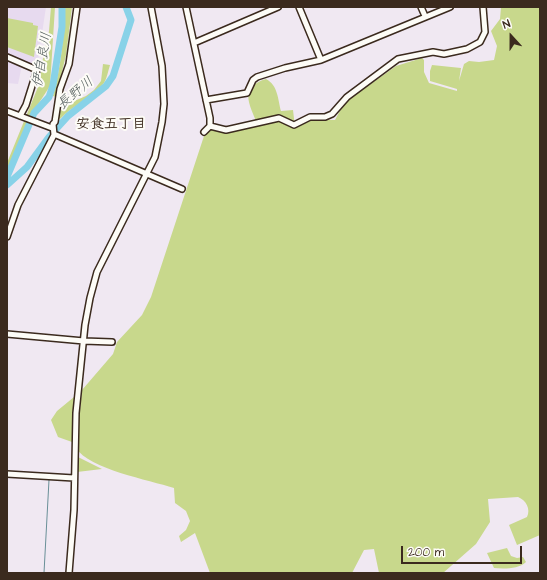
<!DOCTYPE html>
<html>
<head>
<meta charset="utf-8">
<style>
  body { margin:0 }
  #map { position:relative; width:547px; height:580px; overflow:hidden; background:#f0e8f2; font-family:"Architects Daughter",sans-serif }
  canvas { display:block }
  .frame { position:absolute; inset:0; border:8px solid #3b2a1e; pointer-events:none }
  .north { position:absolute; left:491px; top:16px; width:40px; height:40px; -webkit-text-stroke:3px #fdfcf7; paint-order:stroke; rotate:339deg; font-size:11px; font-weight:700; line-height:16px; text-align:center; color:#3b2a1e }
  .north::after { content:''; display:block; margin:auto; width:14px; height:18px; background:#3b2a1e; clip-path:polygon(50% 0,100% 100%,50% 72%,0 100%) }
  .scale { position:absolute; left:401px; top:546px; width:121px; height:18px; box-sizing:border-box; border:2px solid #3b2a1e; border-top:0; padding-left:5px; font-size:12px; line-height:14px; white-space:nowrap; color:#3b2a1e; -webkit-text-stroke:3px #fdfcf7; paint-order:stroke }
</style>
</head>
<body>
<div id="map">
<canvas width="547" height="580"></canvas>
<div class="frame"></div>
<div class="north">N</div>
<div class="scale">200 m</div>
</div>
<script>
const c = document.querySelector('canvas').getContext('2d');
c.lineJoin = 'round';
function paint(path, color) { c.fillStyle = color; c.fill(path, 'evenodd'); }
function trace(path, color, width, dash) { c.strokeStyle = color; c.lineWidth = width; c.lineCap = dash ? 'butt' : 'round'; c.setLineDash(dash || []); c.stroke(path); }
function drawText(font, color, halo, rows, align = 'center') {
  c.font = font + ' "Architects Daughter","Klee One",sans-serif'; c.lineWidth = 4; c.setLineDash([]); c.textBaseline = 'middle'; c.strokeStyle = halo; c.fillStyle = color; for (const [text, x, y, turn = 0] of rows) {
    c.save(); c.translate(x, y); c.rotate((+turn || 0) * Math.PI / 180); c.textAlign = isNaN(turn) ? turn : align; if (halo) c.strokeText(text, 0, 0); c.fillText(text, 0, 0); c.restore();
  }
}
paint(new Path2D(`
  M7,7h39l-9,60 -30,-13z
  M7,59l15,6 -4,19 -11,-1z`), '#e7daef');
paint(new Path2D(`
  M51,7h4l-5,79 -15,23 -28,62v-8l33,-81 2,-19 7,-32z
  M64,7h8l-1,9 -5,39 -10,42 -3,-1c8,-30 11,-58 11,-89z
  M501,7h39v528l-23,10 -8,-20 18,-8c4,-8 -1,-17 -9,-20l-30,2 2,23 -14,22 -33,29h-64l-5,-24 -10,1 -12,23h-142l-15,-40 -14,9 -2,-6 7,-6 4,-9 -4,-10 -11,-8 -1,-15c-25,-8 -85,-19 -98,-40l6,-58 31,-36 4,-12 25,-27 9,-18 53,-161 7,-7 25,-2 21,-4c-8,-19 -18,-36 9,-44 12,6 12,21 15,32l12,-1 2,17 18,-7h22l9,-17 52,-37 26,-8 2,2v12l5,11 28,8v-2l-27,-8v-10l2,-6 29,3 -2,13 5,-17 5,-3 10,1 15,-2 3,-14 -6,-15 9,-12z
  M7,18l26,5v2l5,1 -4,31 -27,-10z
  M103,64l7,1c-2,6 -3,13 -6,18 -11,15 -31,22 -44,36l-3,-3 8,-11 21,-9 8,-6 7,-9z
  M74,397l-2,45 -14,-5 -7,-17 6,-9z
  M78,457l24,12 -25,3z
  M507,548l4,8 6,2 6,-1 3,5c-7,7 -22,7 -32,6l-7,-15z`), '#c8d88c');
trace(new Path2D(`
  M44,573l5,-93`), '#698f97', 1);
trace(new Path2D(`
  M7,177l27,-64 15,-16 4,-12 9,-58v-20
  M7,185l20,-18 22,-30 19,-21 38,-30 7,-10 18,-56 -5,-13`), '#88d2e8', 7);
const minor = new Path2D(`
  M186,7l24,111v8l-6,6
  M299,7l22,53
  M421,7l4,9
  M194,43l84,-36
  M7,57l30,13 -11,35 -6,11
  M206,100l41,-7 6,-13 4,-3 28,-9 36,-8 129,-53
  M7,111l45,17
  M210,126l16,4 53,-12 15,7 16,-8h15l7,-3 15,-17 51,-38 35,-7 11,2 23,-5 13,-7 5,-10 -2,-25
  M54,134l128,55
  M7,237l11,-32 36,-70 -1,-11 2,-2 5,-33 9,-25 8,-57
  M7,334l77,7 28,1
  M7,474l67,4
  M69,573l5,-63 2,-97 9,-88 5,-27 7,-26 58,-115 7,-35 2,-18 -2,-38 -11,-59`);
trace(minor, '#3b2a1e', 8);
trace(minor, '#fdfcf7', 5);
drawText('italic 14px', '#525c5b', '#fdfcf7', [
  ["伊自良川",43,60,-80],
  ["長野川",76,94,-40]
]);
drawText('bold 14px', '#3b2a1e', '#fdfcf7', [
  ["安食五丁目",111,125]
]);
</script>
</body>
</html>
